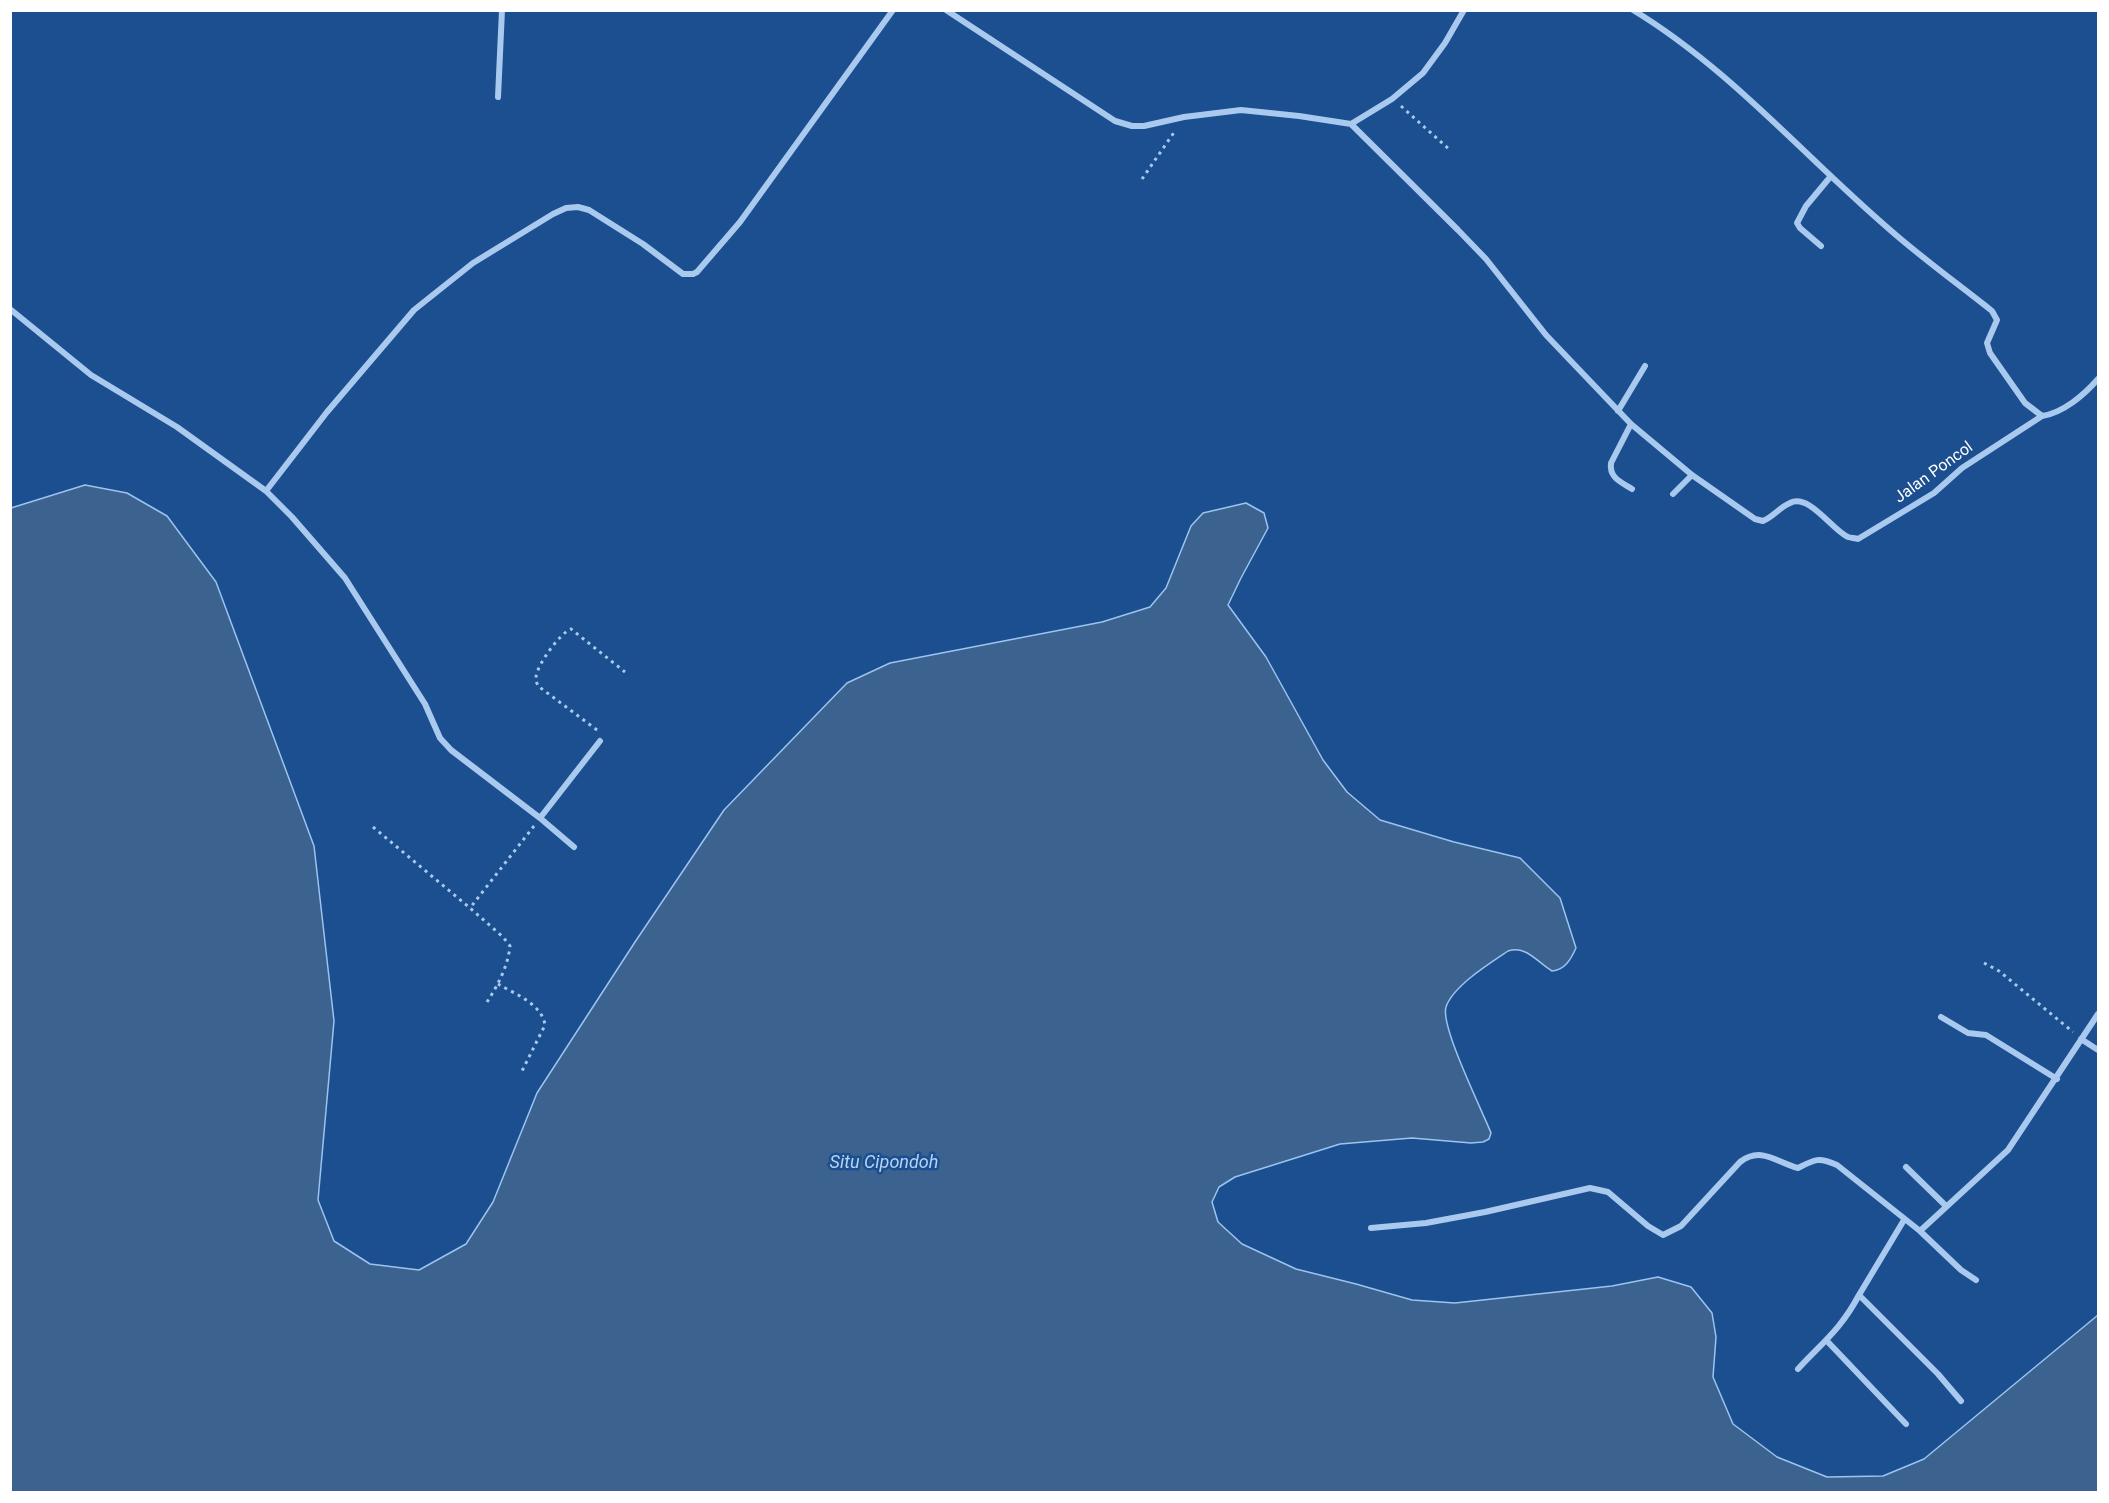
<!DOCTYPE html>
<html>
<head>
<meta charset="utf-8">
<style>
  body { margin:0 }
  #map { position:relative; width:2109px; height:1503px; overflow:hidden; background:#1b4f8f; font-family:Roboto,sans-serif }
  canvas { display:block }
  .frame { position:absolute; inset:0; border:12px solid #fff; pointer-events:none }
</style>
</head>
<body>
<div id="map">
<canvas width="2109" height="1503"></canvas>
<div class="frame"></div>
</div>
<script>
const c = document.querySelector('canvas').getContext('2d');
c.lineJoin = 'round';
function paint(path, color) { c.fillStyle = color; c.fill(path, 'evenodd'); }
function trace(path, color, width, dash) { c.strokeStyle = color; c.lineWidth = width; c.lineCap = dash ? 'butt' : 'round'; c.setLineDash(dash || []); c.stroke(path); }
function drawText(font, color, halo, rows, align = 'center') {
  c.font = font + ' Roboto,sans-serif'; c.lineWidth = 5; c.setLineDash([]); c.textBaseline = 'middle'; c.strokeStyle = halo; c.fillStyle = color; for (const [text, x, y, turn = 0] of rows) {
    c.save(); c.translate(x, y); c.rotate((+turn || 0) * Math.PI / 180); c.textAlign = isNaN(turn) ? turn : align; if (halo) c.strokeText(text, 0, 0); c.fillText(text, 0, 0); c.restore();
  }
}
const water = new Path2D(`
  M85,485l42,8 40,23 49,66 98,264 20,175 -16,179 16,41 36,23 49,6 47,-26 27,-42 44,-109 98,-151 89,-132 123,-127 43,-20 212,-41 48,-15 16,-19 25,-62 12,-13 43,-10 18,10 4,15 -27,50 -13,27 38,52 57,103 24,32 33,28 74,22 66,16 40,40 16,50c-5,11 -11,22 -24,23 -15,-9 -26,-26 -44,-20 -18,12 -55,35 -62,56 -6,19 36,103 45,126l-2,6 -6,3 -12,1 -59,-5 -72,6 -105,33 -16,10 -7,15 6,20 24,22 54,25 60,15 56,16 43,3 157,-17 46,-9 33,10 21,26 4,24 -3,40 20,47 44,33 50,20 56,-1 41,-17 174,-144v177h-2087v-984z`);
paint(water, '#3c6290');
trace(water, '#9cc4f0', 1.5);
trace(new Path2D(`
  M1401,106l49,44
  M1142,179l33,-48
  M597,730l-59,-44c-1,-3 -3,-6 -2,-9 1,-12 24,-44 35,-48l54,43
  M373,827l97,81
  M1984,963l15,8 74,61
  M498,984c17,10 44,20 47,41l-23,46
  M487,1002c11,-17 21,-36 23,-56l-7,-9 -33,-29 64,-82`), '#a9c9ee', 3, [3, 4.5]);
trace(new Path2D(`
  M946,10l169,111 17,5h12l40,-9 57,-7 58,6 52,8 41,-25 31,-26 22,-30 19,-33
  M1633,10c96,58 171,146 256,219 33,29 69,55 103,82l5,9 -10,23 3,10 35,50 17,13
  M498,97l4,-87
  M1351,124l107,106 28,29 60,76 85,89 61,51 63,44 8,2c10,-4 17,-14 27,-18 19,-10 42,27 58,34 3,1 7,1 10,2l76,-46 28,-25 80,-52c21,-3 42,-21 56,-37
  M1821,246l-21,-18 -3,-5 9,-17 25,-30
  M10,309l81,66 86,52 89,64 26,26 53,61 80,126 15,34 11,12 89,68 60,-77
  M1618,411l27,-45
  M1631,424l-20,39c-2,15 10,19 21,26
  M266,491l61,-79 87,-102 59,-47 80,-49 13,-6 12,-1 11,3 54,34 40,30h10l4,-2 43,-50 153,-212
  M1673,494l19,-19
  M540,818l34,29
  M1941,1017l27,16 18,2 71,44
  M2081,1039l17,11
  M1906,1167l40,39
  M1904,1220l-45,75 79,79 23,27
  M1371,1228l55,-5 59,-11 105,-24 18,4 40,34 15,9 18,-9 59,-64c21,-16 36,0 58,6 17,-9 21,-11 39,-3l83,66 88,-81 90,-136
  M1920,1231l41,39 15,10
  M1827,1341l79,83
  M1798,1369c25,-27 43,-40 61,-74`), '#a9c9ee', 6);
drawText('16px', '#fff', '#1b4f8f', [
  ["Jalan Poncol",1934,473,-36]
]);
drawText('italic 18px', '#b5d3f5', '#1b4f8f', [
  ["Situ Cipondoh",884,1163]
]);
</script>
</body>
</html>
